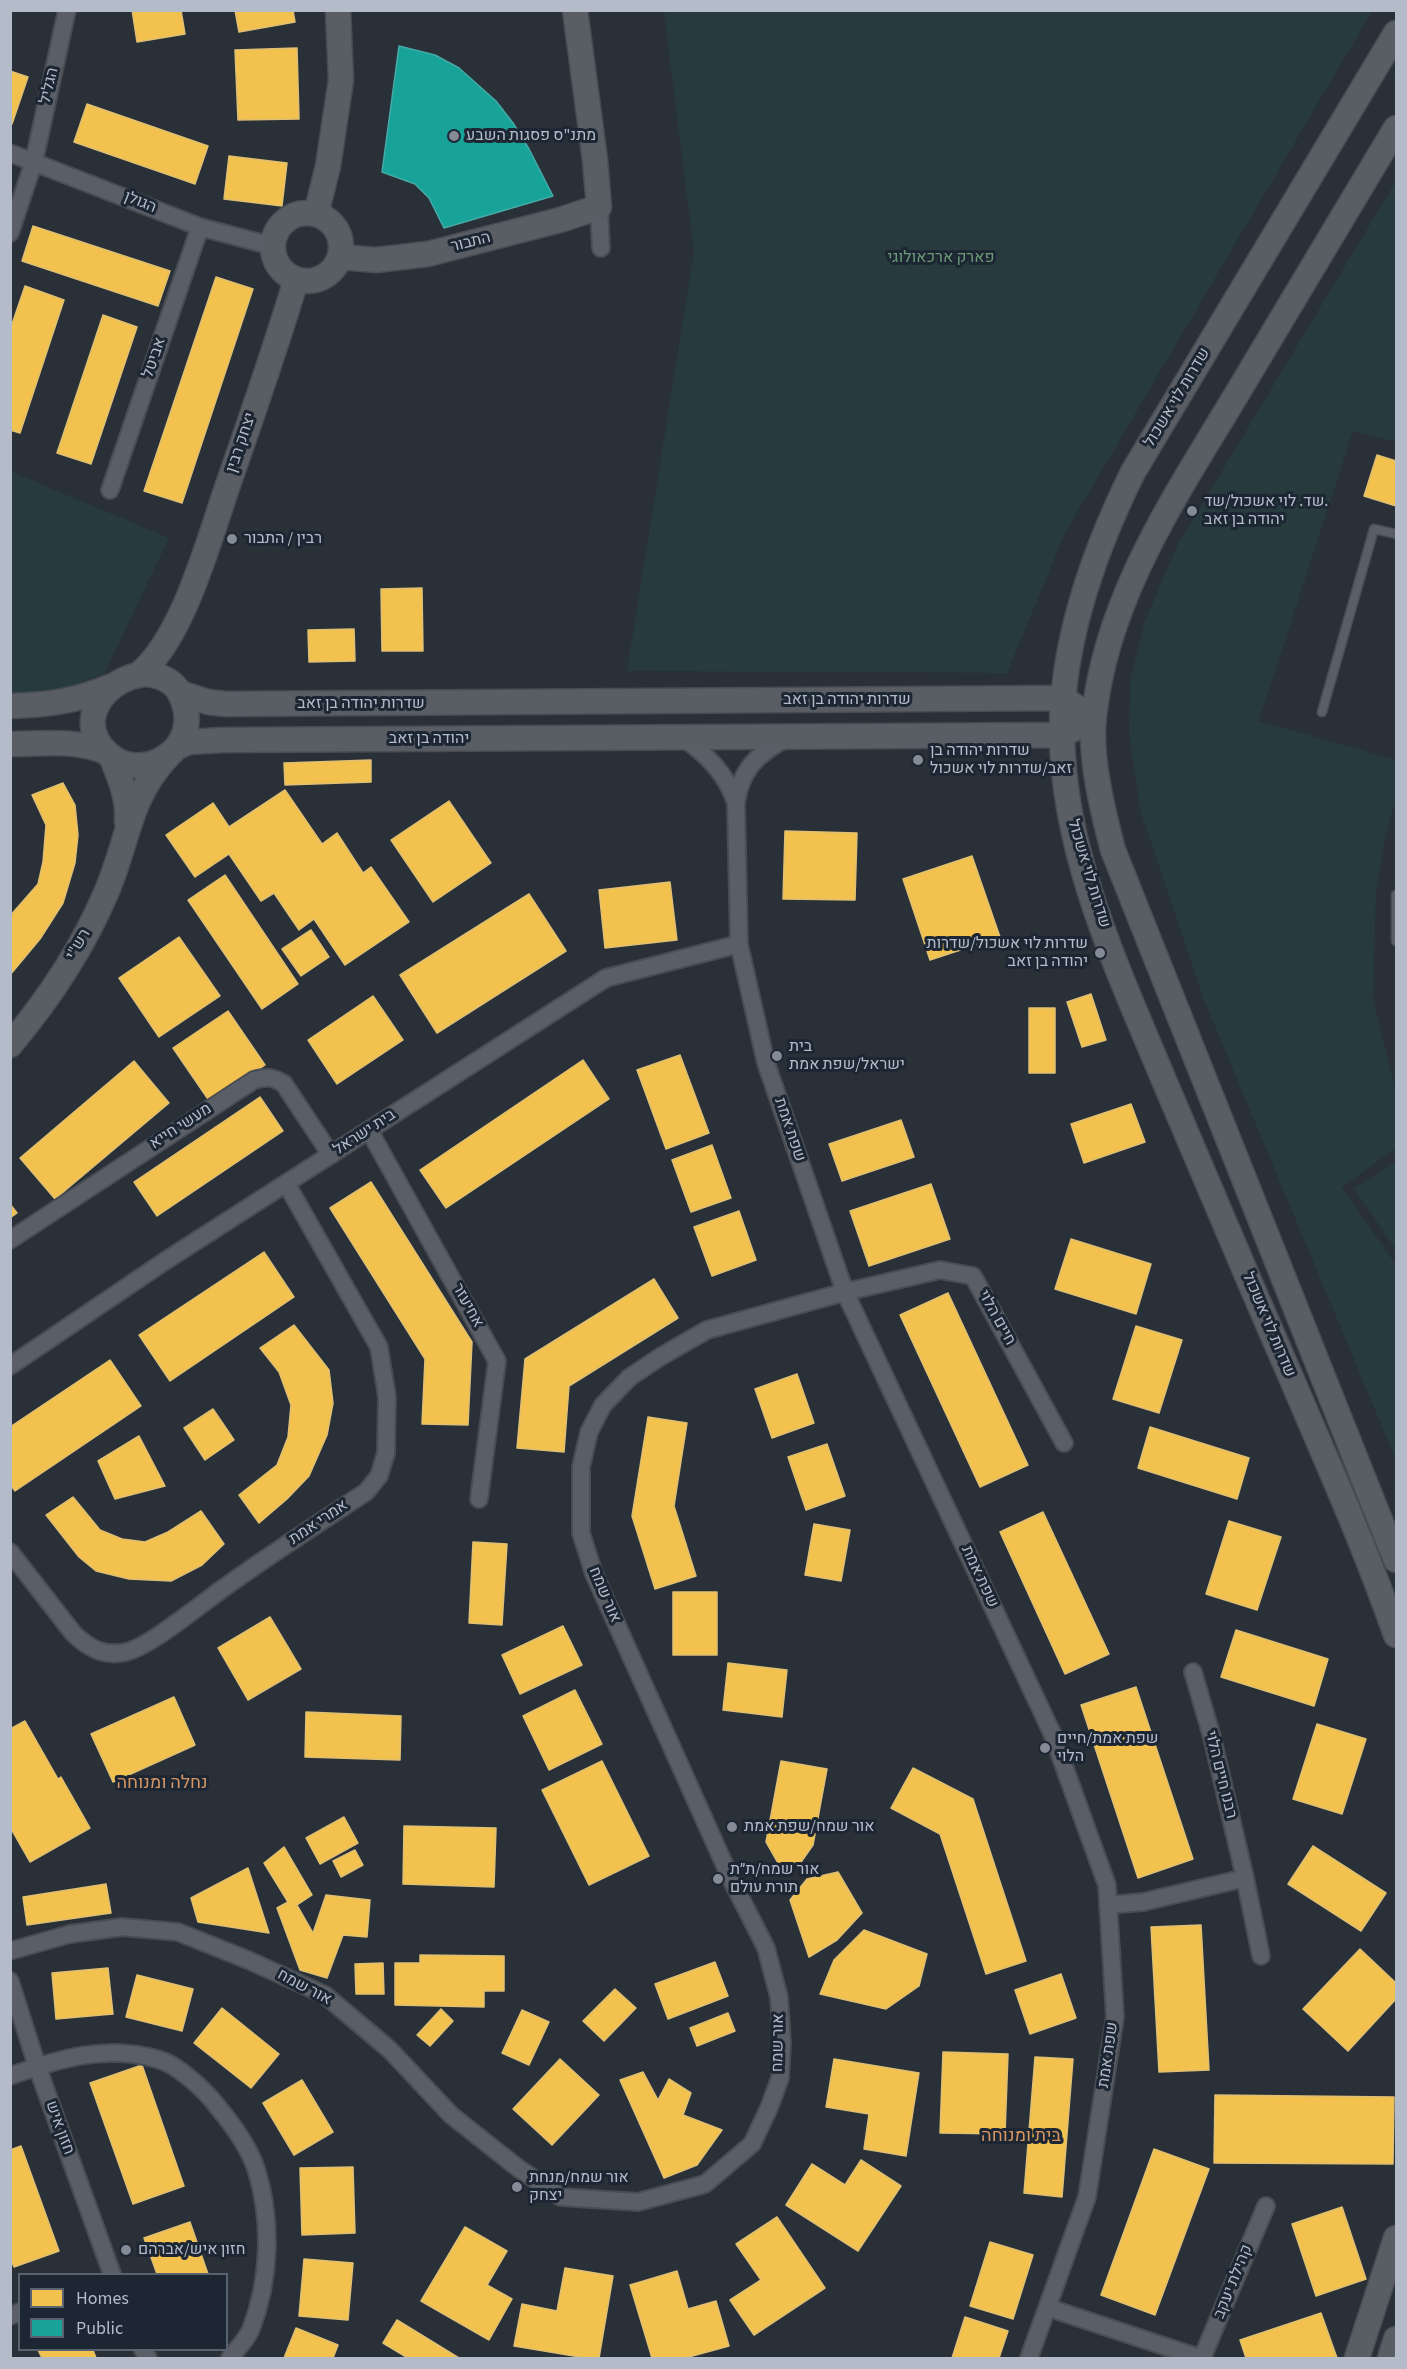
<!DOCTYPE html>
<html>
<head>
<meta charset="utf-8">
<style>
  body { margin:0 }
  #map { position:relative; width:1407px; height:2369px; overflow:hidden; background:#2a3038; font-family:"Source Sans 3",sans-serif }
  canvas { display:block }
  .frame { position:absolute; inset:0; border:12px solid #b4bcc9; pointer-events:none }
  .legend { position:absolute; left:18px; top:2273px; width:210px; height:78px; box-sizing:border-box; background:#1d2633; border:2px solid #59626f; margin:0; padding:8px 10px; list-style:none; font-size:18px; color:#b4bcc9 }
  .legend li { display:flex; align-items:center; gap:12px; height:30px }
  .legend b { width:30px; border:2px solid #59626f }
</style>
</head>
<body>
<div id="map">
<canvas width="1407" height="2369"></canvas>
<div class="frame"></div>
<ul class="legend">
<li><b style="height:16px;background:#f2c14e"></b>Homes</li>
<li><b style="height:16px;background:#17a398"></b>Public</li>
</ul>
</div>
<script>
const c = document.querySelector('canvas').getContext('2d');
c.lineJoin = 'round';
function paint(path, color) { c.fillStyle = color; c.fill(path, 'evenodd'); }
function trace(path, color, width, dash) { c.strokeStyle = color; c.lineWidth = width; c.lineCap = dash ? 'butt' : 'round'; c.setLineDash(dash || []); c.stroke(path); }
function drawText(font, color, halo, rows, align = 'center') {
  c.font = font + ' "Source Sans 3",Heebo,sans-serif'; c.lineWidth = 6; c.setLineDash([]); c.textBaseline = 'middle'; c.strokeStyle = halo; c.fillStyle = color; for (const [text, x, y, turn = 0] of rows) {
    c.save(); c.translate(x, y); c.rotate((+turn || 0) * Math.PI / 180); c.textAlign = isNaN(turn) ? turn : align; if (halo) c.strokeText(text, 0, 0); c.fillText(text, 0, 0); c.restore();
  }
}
paint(new Path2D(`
  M664,11h708l-307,522 -58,140 -380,-2 67,-420z
  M1396,181v261l-43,-11 -94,290 137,39v38l-11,40 -9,53 -3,107 23,94v56l-54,39 54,78v195l-192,-460 -64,-190 -11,-77 1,-52 15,-60 32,-75z
  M10,471l159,67 -65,136 -69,24 -24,-1z
  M1396,1162v88l-42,-62z`), '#273a3e');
const homes = new Path2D(`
  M132,10h49l4,24 -48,8z
  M235,10h58l2,12 -56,10z
  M297,48l2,71 -61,1 -3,-70z
  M10,71l18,6 -16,47 -2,-1z
  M87,104l121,42 -13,38 -121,-42z
  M229,156l58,7 -5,43 -58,-7z
  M33,226l137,45 -12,35 -136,-45z
  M216,277l37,12 -71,214 -38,-12z
  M25,286l39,14 -44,133 -10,-3v-100z
  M103,315l34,12 -46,137 -34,-11z
  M1377,455l19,6v45l-32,-10z
  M422,588l1,63h-41l-1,-62z
  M354,629l1,32 -46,1 -1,-32z
  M371,760v22l-86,3 -1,-22z
  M63,783l12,22 3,30 -3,28 -12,40 -23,36 -30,36v-59l28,-32 5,-22 3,-37 -14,-30z
  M285,790l37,54 15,-11 26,40 8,-6 38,55 -64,43 -31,-46 -15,11 -25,-37 -13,8 -32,-47 -34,23 -29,-42 47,-32 16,24z
  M449,801l42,62 -58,39 -42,-62z
  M785,831l72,2 -2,67 -72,-1z
  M972,856l28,81 -70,23 -27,-81z
  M225,875l73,109 -36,25 -74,-109z
  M670,882l7,58 -72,8 -6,-58z
  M529,894l37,57 -129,82 -37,-58z
  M311,930l18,27 -28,19 -19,-27z
  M179,937l41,59 -61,41 -40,-59z
  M1091,994l15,46 -24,7 -15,-45z
  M373,996l30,44 -66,44 -29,-44z
  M1029,1008h26v65h-26z
  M228,1011l37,54 -55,37 -37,-54z
  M680,1055l29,78 -43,16 -29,-79z
  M583,1060l26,39 -163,109 -26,-38z
  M134,1061l35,42 -114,96 -35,-41z
  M260,1097l23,34 -126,85 -23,-34z
  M1131,1104l14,38 -61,21 -13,-39z
  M901,1120l13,37 -72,24 -13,-37z
  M712,1145l19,53 -40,14 -19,-52z
  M371,1182l101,160 -4,83 -46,-1 3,-65 -95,-151z
  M931,1184l19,55 -81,27 -19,-55z
  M10,1204l7,9 -7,5z
  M739,1211l17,49 -44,16 -18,-49z
  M1071,1239l80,25 -15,50 -81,-25z
  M264,1252l30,45 -124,84 -31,-46z
  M654,1279l24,39 -109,68 -5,66 -47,-4 8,-89z
  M948,1293l80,172 -48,22 -80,-172z
  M294,1325l35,45 4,33 -6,32 -18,41 -22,23 -28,24 -20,-28 38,-30 11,-28 3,-32 -12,-33 -19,-24z
  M1136,1326l46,14 -23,73 -46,-14z
  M110,1360l31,46 -126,85 -5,-7v-57z
  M797,1374l17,49 -42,15 -17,-49z
  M213,1409l21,31 -29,20 -21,-32z
  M648,1417l39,6 -13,83 22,70 -41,13 -23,-73z
  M1150,1427l99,31 -12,41 -99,-31z
  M139,1436l26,50 -50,13 -17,-38z
  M827,1444l18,52 -39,14 -18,-53z
  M73,1497l27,33 22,9 23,3 23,-10 33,-21 23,33 -22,21 -31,16 -42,-2 -33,-8 -17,-14 -33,-42z
  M1043,1512l66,142 -44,20 -65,-142z
  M1229,1521l52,16 -24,73 -51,-16z
  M814,1524l36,6 -9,51 -36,-6z
  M473,1542l34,2 -5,81 -33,-2z
  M673,1592h44v63h-44z
  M270,1617l31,52 -53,31 -30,-52z
  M563,1626l19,39 -62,29 -18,-39z
  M1236,1630l92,29 -14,47 -93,-29z
  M728,1663l59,7 -5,47 -59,-7z
  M1136,1687l57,172 -55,19 -57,-173z
  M575,1690l27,54 -53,26 -26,-54z
  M174,1697l21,48 -82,37 -22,-48z
  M306,1712l95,4 -1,44 -95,-3z
  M25,1721l33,58 3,-2 29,51 -60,34 -20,-35v-98z
  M1317,1724l49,15 -24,75 -49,-15z
  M602,1761l47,95 -60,29 -47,-95z
  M781,1761l46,8 -14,76 -14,20 -16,7 -17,-30z
  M913,1768l60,31 53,162 -40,13 -46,-140 -49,-26z
  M344,1817l14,26 -38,21 -14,-26z
  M404,1826l92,2 -2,59 -91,-3z
  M1313,1846l73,47 -25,38 -73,-47z
  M284,1847l28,48 -15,10 16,28 13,-38 44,5 -3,37 -24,-2 -16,43 -27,-8 -23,-62 11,-6 -24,-39z
  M355,1850l8,15 -22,12 -8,-16z
  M248,1868l21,65 -71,-11 -7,-24z
  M838,1872l24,41 -25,27 -28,17 -19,-57 17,-21z
  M106,1884l5,29 -84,12 -4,-28z
  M1201,1925l8,145 -50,2 -8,-145z
  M864,1930l63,24 -8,32 -33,23 -66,-15 14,-34z
  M1360,1949l36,34v16l-48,52 -45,-42z
  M420,1955l84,1v35h-20v16l-89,-2v-42h25z
  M715,1962l13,34 -60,23 -13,-35z
  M383,1963l1,31h-28l-1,-30z
  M108,1968l5,46 -57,5 -4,-46z
  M1061,1974l15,44 -46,16 -15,-44z
  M137,1975l56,14 -11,42 -56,-14z
  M615,1989l21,19 -32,33 -21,-20z
  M222,2008l57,46 -28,34 -57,-45z
  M441,2009l12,12 -23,25 -13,-11z
  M522,2010l27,12 -20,43 -27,-12z
  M728,2013l7,18 -38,15 -7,-18z
  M943,2052l65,2 -3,80 -65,-1z
  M1035,2057l38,2 -11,138 -38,-4z
  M560,2059l39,36 -47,50 -39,-36z
  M834,2059l85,14 -13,83 -42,-7 5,-35 -43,-7z
  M142,2065l42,121 -51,18 -43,-121z
  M643,2072l15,28 11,-21 22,14 -8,22 39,15 -25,35 -33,13 -44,-98z
  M302,2080l31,52 -39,23 -31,-52z
  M1215,2095l179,2 -1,67 -179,-1z
  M21,2146l38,105 -45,16 -4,-9v-108z
  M1154,2149l55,20 -54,146 -54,-20z
  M861,2160l40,26 -43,65 -72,-46 26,-41 33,21z
  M353,2167l2,66 -53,2 -2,-67z
  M1342,2207l24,72 -50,17 -24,-72z
  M777,2217l48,71 -71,47 -24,-35 31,-20 -25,-36z
  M190,2222l18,52h-51l-13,-36z
  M465,2227l42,24 -20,34 25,14 -23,41 -68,-39z
  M990,2242l43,13 -20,64 -43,-13z
  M304,2259l49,4 -5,57 -49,-4z
  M565,2268l48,8 -14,82h-13l-72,-12 8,-42 35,7z
  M677,2271l11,38 28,-8 13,45 -44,12h-33l-22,-73z
  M1321,2313l16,45h-91l-6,-18z
  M965,2317l43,14 -9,27h-47z
  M397,2320l62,38h-51l-25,-15z
  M296,2328l42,17 -5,13h-49z
  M38,2350h55l3,8h-54z`);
paint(homes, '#f2c14e');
trace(homes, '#dfc073', 1.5);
const public = new Path2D(`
  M399,46l36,9 24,13 37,33 17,22 16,26 24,47 -109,32 -15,-30 -14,-14 -33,-12z`);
paint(public, '#17a398');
trace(public, '#46aaa7', 1.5);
const lane = new Path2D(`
  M1322,712l52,-183 22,5
  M1396,895v46`);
const street = new Path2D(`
  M10,153l190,74 72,19
  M599,207l2,41
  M10,233l24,-72 33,-151
  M110,490l90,-263
  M682,737c25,18 44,36 54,66
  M787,738c-29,15 -47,32 -51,66l3,140 27,119 79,229 207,441 55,152 8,132 -28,180 -58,161
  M369,1130l128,231 -18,138
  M10,1240l244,-160c13,-4 19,-3 30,4l47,71
  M10,1366l155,-105 441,-283 133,-34
  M10,1552l63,81c15,15 31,24 53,19 25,-6 76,-49 99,-65 46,-33 94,-64 141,-95l13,-16 7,-23 1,-56 -8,-50 -93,-164
  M1245,1878l16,78
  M1108,1905l35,-3 102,-24 -33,-141 -19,-65
  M10,1951l60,-17 52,-7 56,5 70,28 77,35 65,55 61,65 67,53 43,29 77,5 67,-18 47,-40 17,-36 11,-30 2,-35 -3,-46 -13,-49 -35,-69 -137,-305 -13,-41v-66l8,-35 14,-27 27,-28 30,-20 47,-27 138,-38 95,-22 33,6 91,167
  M10,1981l27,85 75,208
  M10,2076c48,-17 97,-32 147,-17 20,5 48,31 60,47 16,19 33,42 40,66 15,50 13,108 -6,157 -4,10 -14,20 -21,29
  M1049,2308l151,50
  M10,2316l10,-4
  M143,2350l5,8
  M1202,2358l64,-152`);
const secondary = new Path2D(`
  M1396,33l-263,439c-39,79 -72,173 -71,262 1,120 56,236 101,344 43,102 86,203 130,304 36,84 73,167 103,253
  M1396,128c-52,88 -105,176 -158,264 -61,102 -131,203 -144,324 -5,40 9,96 19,134l283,710
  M273 247a34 34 0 1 1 68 0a34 34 0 1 1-68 0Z
  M316,214l12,-48 13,-86 -3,-70
  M340,257l36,3 52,-6 132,-34 39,-13 -4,-47 -20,-150
  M147,674c16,2 29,8 35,24 22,51 -40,87 -74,56 -36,-33 -2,-78 39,-80z
  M138,675c46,-36 72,-140 92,-196 23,-66 46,-132 66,-199
  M180,693l28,9 18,2 837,-6 13,9
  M10,706c39,-1 66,-5 102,-20
  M10,744c33,0 65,-5 96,8
  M177,747l12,-5 34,-2 839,-5 13,-7
  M111,756c9,22 18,43 16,66
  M10,1045c38,-45 73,-98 96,-152 22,-50 22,-95 62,-137
  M1357,2358l39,-120
  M1390,2358l6,-19`);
trace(lane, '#484c53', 11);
trace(street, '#484c53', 20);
trace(secondary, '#484c53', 27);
trace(lane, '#5a5e66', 8);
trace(street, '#5a5e66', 16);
trace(secondary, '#595d64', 24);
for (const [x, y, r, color] of [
  [454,136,6,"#848b96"],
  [1192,511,6,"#848b96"],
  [232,539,6,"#848b96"],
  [918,760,6,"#848b96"],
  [1100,953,6,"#848b96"],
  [777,1056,6,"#848b96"],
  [1045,1748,6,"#848b96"],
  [732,1827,6,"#848b96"],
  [718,1879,6,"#848b96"],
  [517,2187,6,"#848b96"],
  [126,2250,6,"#848b96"]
]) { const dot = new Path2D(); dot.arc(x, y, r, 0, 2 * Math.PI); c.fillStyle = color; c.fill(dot); trace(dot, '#1d2633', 2); }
drawText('16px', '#b4bcc9', '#1d2633', [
  ["הגליל",50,86,-77],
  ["הגולן",140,203,22],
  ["התבור",471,243,-14],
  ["אביטל",155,358,-71],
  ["שדרות לוי אשכול",1178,398,-59],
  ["יצחק רבין",242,443,-71],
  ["שדרות יהודה בן זאב",847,700],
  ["שדרות יהודה בן זאב",361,704],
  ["יהודה בן זאב",429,739],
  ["שדרות לוי אשכול",1088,874,73],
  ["רש\"י",79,945,-60],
  ["מעשי חייא",181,1127,-33],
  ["שפת אמת",789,1130,71],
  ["בית ישראל",365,1133,-33],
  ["אחיעזר",467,1306,61],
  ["חיים הלוי",996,1318,61],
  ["שדרות לוי אשכול",1268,1325,67],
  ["אמרי אמת",319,1523,-34],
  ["שפת אמת",979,1577,65],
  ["אור שמח",604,1595,67],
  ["רבנו חיים הלוי",1220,1775,76],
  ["אור שמח",304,1988,28],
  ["אור שמח",779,2043,-89],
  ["שפת אמת",1109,2055,-82],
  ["חזון איש",59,2128,70],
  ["קהילת יעקב",1234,2282,-68]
]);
drawText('16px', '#b4bcc9', '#1d2633', [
  ["מתנ\"ס פסגות השבע",466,136],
  ["שד. לוי אשכול/שד.",1204,502],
  ["יהודה בן זאב",1204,520],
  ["רבין / התבור",244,539],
  ["שדרות יהודה בן",930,751],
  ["זאב/שדרות לוי אשכול",930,769],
  ["שדרות לוי אשכול/שדרות",1088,944,"right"],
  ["יהודה בן זאב",1088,962,"right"],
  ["בית",789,1047],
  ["ישראל/שפת אמת",789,1065],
  ["שפת אמת/חיים",1057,1739],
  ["הלוי",1057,1757],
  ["אור שמח/שפת אמת",744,1827],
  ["אור שמח/ת״ת",730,1870],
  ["תורת עולם",730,1888],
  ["אור שמח/מנחת",529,2178],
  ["יצחק",529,2196],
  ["חזון איש/אברהם",138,2250]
], 'left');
drawText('16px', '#6b9a76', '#1d2633', [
  ["פארק ארכאולוגי",941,258]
]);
drawText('18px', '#d59563', '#1d2633', [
  ["נחלה ומנוחה",162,1784],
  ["בית ומנוחה",1021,2137]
]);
</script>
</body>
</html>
